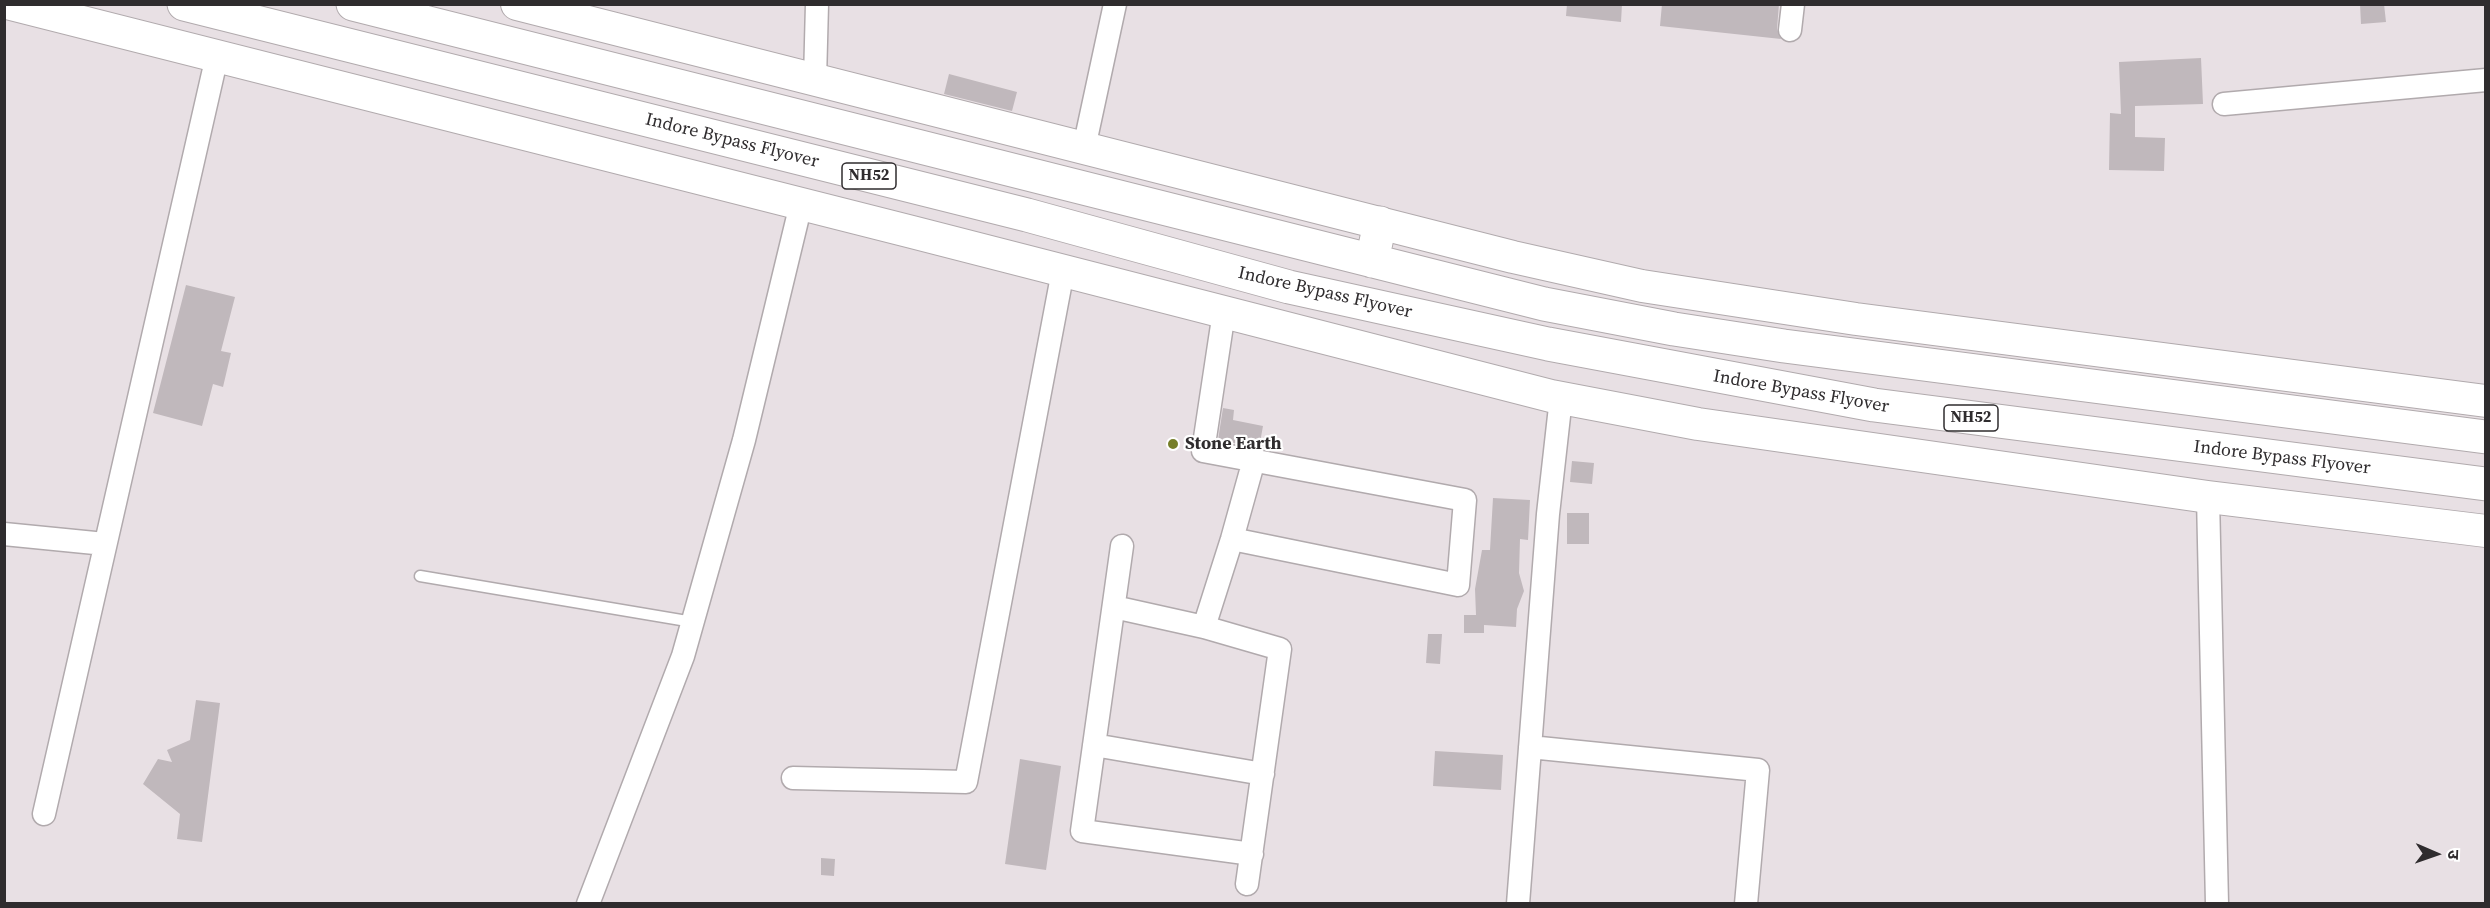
<!DOCTYPE html>
<html>
<head>
<meta charset="utf-8">
<style>
  body { margin:0 }
  #map { position:relative; width:2490px; height:908px; overflow:hidden; background:#e8e0e4; font-family:"Source Serif 4","Noto Sans Devanagari",serif }
  canvas { display:block }
  .frame { position:absolute; inset:0; border:6px solid #2f2c2e; pointer-events:none }
  .north { position:absolute; left:2406px; top:824px; width:60px; height:60px; -webkit-text-stroke:4px #fff; paint-order:stroke; rotate:92deg; font-size:16px; font-weight:700; line-height:24px; text-align:center; color:#2f2c2e }
  .north::after { content:''; display:block; margin:auto; width:21px; height:27px; background:#2f2c2e; clip-path:polygon(50% 0,100% 100%,50% 72%,0 100%) }
</style>
</head>
<body>
<div id="map">
<canvas width="2490" height="908"></canvas>
<div class="frame"></div>
<div class="north">उ</div>
</div>
<script>
const c = document.querySelector('canvas').getContext('2d');
c.lineJoin = 'round';
function paint(path, color) { c.fillStyle = color; c.fill(path, 'evenodd'); }
function trace(path, color, width, dash) { c.strokeStyle = color; c.lineWidth = width; c.lineCap = dash ? 'butt' : 'round'; c.setLineDash(dash || []); c.stroke(path); }
function drawText(font, color, halo, rows, align = 'center') {
  c.font = font + ' "Source Serif 4",serif'; c.lineWidth = 4.5; c.setLineDash([]); c.textBaseline = 'middle'; c.strokeStyle = halo; c.fillStyle = color; for (const [text, x, y, turn = 0] of rows) {
    c.save(); c.translate(x, y); c.rotate((+turn || 0) * Math.PI / 180); c.textAlign = isNaN(turn) ? turn : align; if (halo) c.strokeText(text, 0, 0); c.fillText(text, 0, 0); c.restore();
  }
}
paint(new Path2D(`
  M1567,4h55l-1,18 -55,-6z
  M1662,4h117l-2,25 4,10 -121,-13z
  M2360,4h24l2,18 -25,2z
  M2201,58l2,46 -68,2v31l30,1 -1,33 -55,-1 1,-57 11,1 -2,-52z
  M949,74l68,18 -5,19 -68,-17z
  M186,285l49,12 -14,54 10,2 -8,34 -10,-3 -11,42 -49,-13z
  M1223,408l11,2 -1,10 30,6 -4,22 -41,-8z
  M1572,461l22,2 -2,21 -22,-2z
  M1493,498l37,2 -2,40 -8,-1 -1,34 5,18 -7,18 -1,18 -32,-2v8h-20v-18h12l-1,-26 7,-39h8z
  M1567,513h22v31h-22z
  M1428,634h14l-2,30 -14,-1z
  M196,700l24,3 -18,139 -25,-3 3,-25 -37,-30 15,-25 14,3 -5,-12 23,-10z
  M1435,751l68,4 -2,35 -68,-4z
  M1020,759l41,7 -15,104 -41,-6z
  M821,858l14,1 -1,17 -13,-1z`), '#c0b8bc');
const lane = new Path2D(`
  M420,576l273,46`);
const street = new Path2D(`
  M1790,30l3,-26
  M815,80l2,-76
  M2224,104l262,-24
  M1084,148l31,-144
  M1224,312l-21,139 262,49 -7,85 -226,-46
  M2208,497l9,407
  M4,534l101,10
  M1122,546l-40,285 170,23
  M1114,607l90,20 76,22 -33,235
  M1204,627l28,-88 22,-79
  M1094,745l169,29
  M1530,747l228,23 -12,134
  M793,778l173,4 97,-511
  M44,814l173,-758
  M588,904l95,-248 61,-216 57,-236
  M1518,904l30,-390 13,-116`);
const secondary = new Path2D(`
  M11,4l901,228 639,164 147,28 510,73 278,34
  M517,4l996,253 129,29 214,33 630,82`);
const highway = new Path2D(`
  M184,4l843,211 262,72 259,57 326,61 612,79
  M353,4l1191,300 130,25 110,17 702,91
  M1372,261l8,-38`);
trace(lane, '#b1aaad', 13);
trace(street, '#b1aaad', 25);
trace(secondary, '#b1aaad', 34);
trace(highway, '#b1aaad', 35);
trace(lane, '#fff', 10);
trace(street, '#fff', 22);
trace(secondary, '#fff', 32);
trace(highway, '#fff', 33);
for (const [x, y, r, color] of [
  [1173,444,6,"#767e29"]
]) { const dot = new Path2D(); dot.arc(x, y, r, 0, 2 * Math.PI); c.fillStyle = color; c.fill(dot); trace(dot, '#fff', 2); }
for (const [x, y, w] of [
  [869,176,54],
  [1971,418,54]
]) { const box = new Path2D(); box.roundRect(x - w / 2, y - 13, w, 26, 4.5); c.fillStyle = '#fff'; c.fill(box); trace(box, '#2f2c2e', 1.5); }
drawText('bold 16px', '#2f2c2e', null, [
  ["NH52",869,176],
  ["NH52",1971,418]
]);
drawText('18px', '#2f2c2e', '#fff', [
  ["Indore Bypass Flyover",732,141,14],
  ["Indore Bypass Flyover",1325,293,13],
  ["Indore Bypass Flyover",1801,392,10],
  ["Indore Bypass Flyover",2282,458,7]
]);
drawText('bold 18px', '#2f2c2e', '#fff', [
  ["Stone Earth",1185,444]
], 'left');
</script>
</body>
</html>
